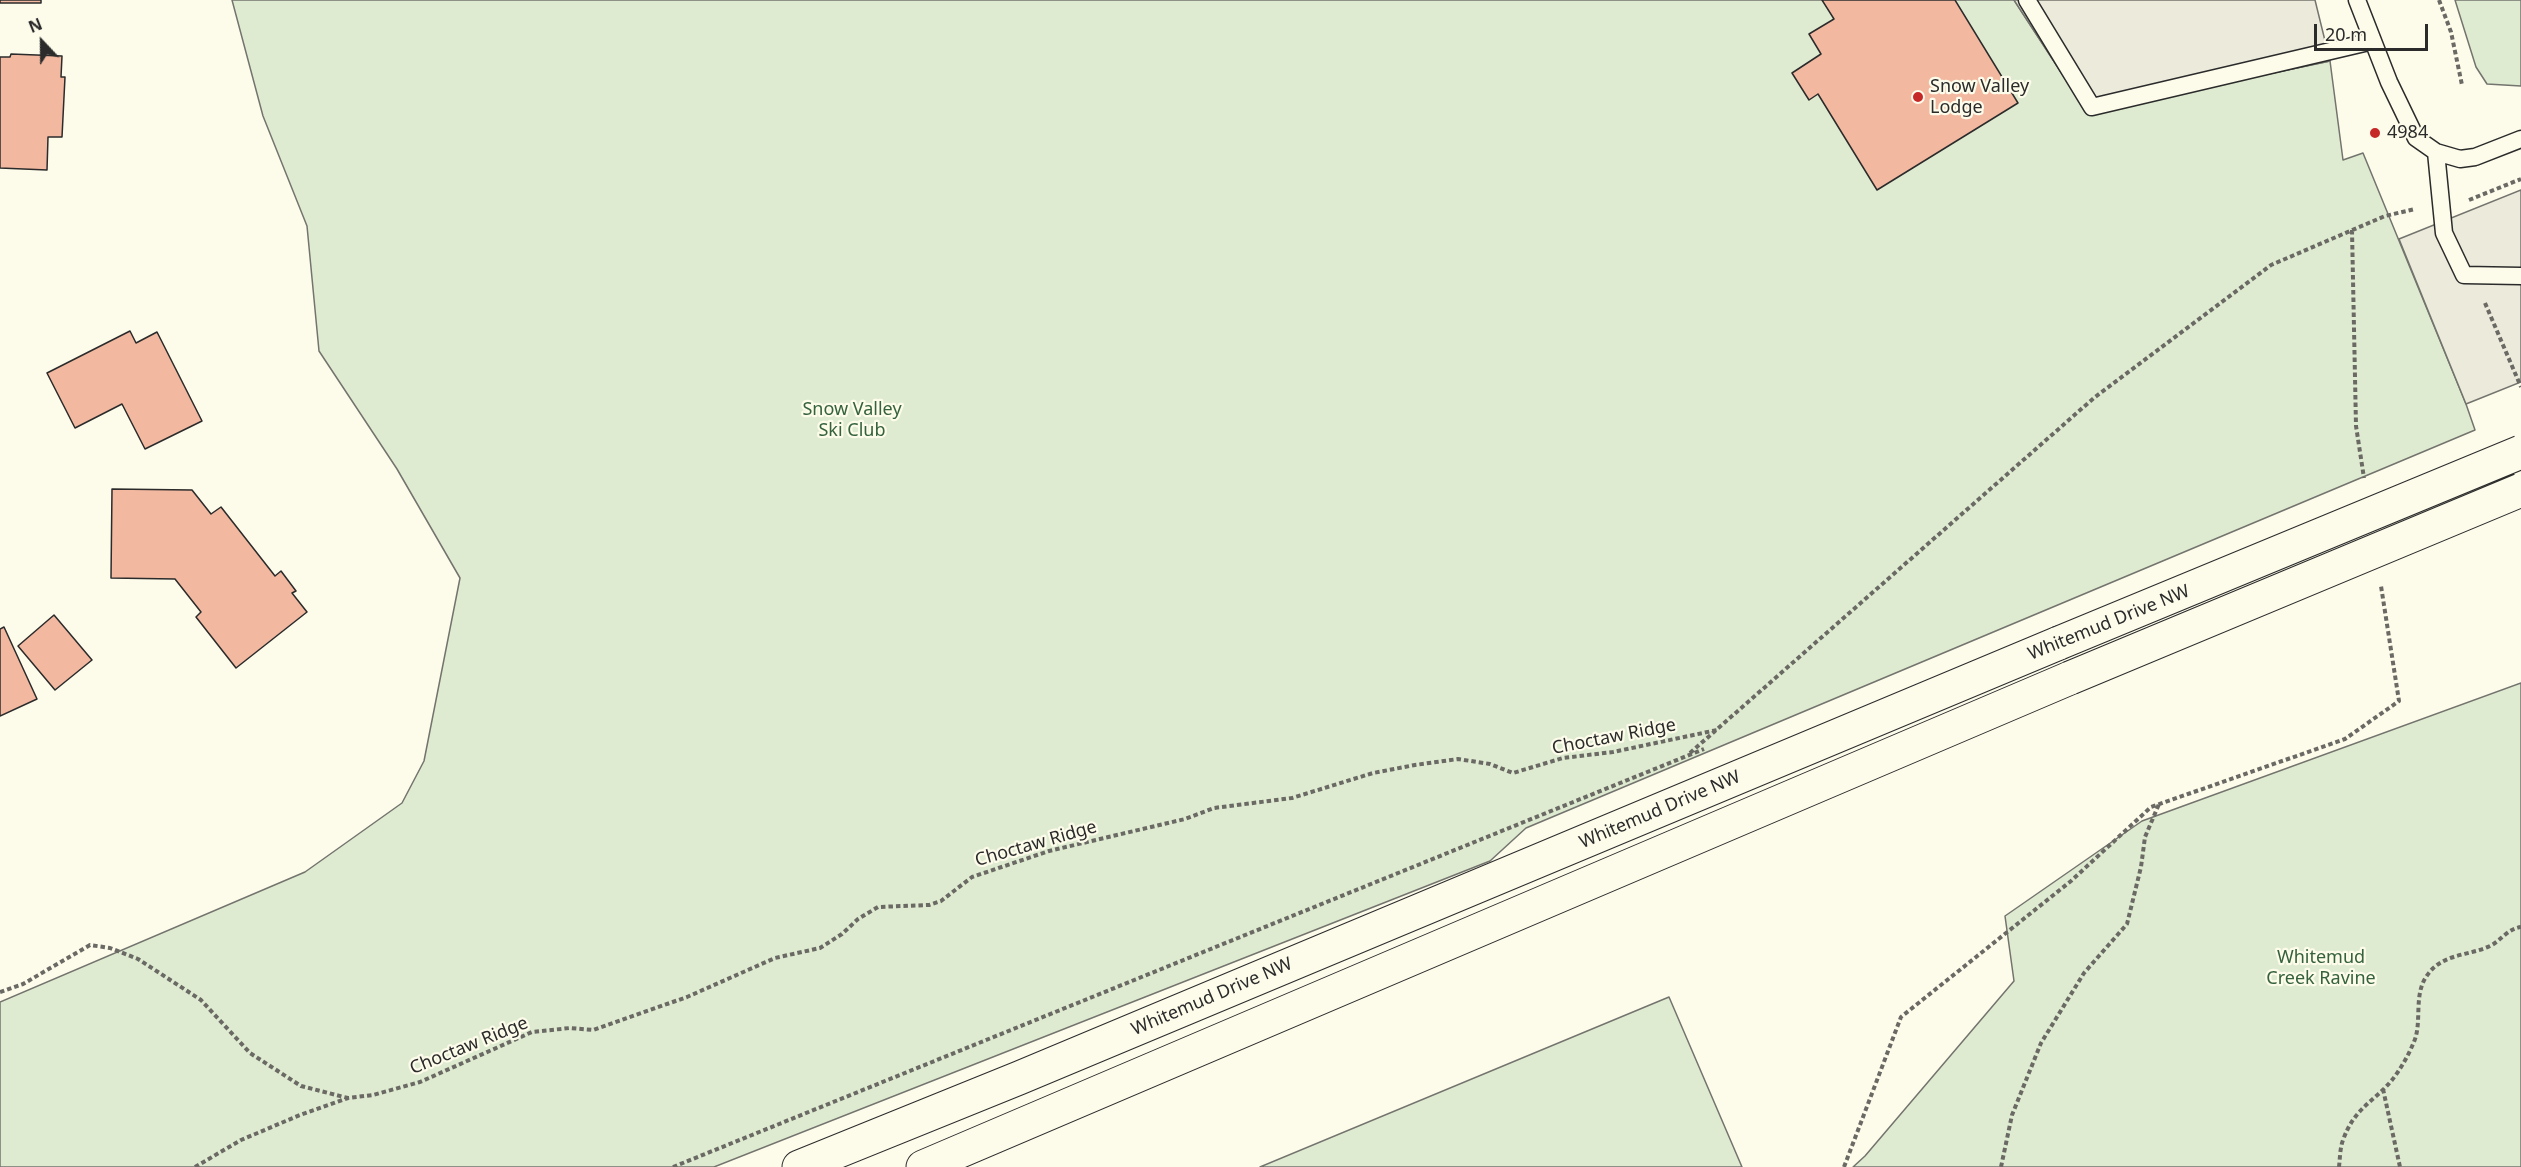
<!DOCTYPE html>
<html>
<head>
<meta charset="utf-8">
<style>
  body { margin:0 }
  #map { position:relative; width:2521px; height:1167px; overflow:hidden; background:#fdfbea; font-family:"Noto Sans",sans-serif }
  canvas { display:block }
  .north { position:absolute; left:12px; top:12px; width:60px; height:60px; -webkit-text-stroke:4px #fdfbea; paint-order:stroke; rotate:338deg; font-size:16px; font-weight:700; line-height:24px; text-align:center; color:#2b2b2b }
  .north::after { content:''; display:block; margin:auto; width:21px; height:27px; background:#2b2b2b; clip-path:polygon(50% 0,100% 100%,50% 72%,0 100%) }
  .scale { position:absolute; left:2314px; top:24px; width:114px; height:27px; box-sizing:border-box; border:3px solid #2b2b2b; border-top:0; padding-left:8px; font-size:18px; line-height:21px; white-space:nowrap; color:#2b2b2b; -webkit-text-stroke:4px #fdfbea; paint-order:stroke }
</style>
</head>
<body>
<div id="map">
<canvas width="2521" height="1167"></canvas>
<div class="north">N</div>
<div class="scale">20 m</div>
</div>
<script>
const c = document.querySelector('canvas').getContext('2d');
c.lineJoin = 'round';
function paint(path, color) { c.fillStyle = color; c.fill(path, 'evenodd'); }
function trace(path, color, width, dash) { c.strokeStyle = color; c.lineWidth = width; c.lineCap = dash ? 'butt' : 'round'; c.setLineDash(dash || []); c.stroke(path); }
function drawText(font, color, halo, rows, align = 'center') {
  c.font = font + ' "Noto Sans",sans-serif'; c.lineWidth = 4.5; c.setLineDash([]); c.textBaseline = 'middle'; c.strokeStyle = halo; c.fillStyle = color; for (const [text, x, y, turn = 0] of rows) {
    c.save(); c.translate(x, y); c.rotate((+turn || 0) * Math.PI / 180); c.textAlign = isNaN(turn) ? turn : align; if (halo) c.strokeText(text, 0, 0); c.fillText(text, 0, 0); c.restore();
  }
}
const green = new Path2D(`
  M232,0h1782l73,112 243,-51 13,99 20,-7 103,251 9,26 -949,398 -36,33 -776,306h-714v-165l305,-130 97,-69 22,-42 36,-183 -63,-109 -78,-118 -12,-125 -44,-110z
  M2455,0h66v86l-34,-2 -11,-17z
  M2521,683v484h-668l12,-11 149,-175 -9,-65 137,-95z
  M1669,997l73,170h-482z`);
paint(green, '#deebd1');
trace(green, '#74746e', 1.5);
const parking = new Path2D(`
  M2014,0h301l15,61 -243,51z
  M2521,190v192l-55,22 -67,-165z`);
paint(parking, '#eceadb');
trace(parking, '#74746e', 1.5);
const building = new Path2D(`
  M0,0h41v3h-41z
  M1822,0h133l63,103 -141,87 -59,-96 -9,6 -17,-27 29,-19 -12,-20 25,-15z
  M11,54l51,2 -1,21h4l-3,60h-14l-1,33 -47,-2v-111h10z
  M130,331l6,12 21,-11 45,89 -57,28 -23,-45 -47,24 -28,-55z
  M112,489l80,1 19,24 10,-7 54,69 6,-5 15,20 -4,2 15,19 -71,56 -40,-51 5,-5 -26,-33 -64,-1z
  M54,615l38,45 -37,30 -37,-44z
  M4,627l33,72 -37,17v-87z`);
paint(building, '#f2b8a0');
trace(building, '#2b2b2b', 1.5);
const service = new Path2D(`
  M2027,0l65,107 281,-66
  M2357,0l32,82 27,56 20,14 24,7 15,-2 46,-18
  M2436,152l8,81 20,42 57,1`);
const motorway = new Path2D(`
  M799,1167l220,-89 1040,-435
  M923,1167l1147,-489`);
trace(service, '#2b2b2b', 19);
trace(motorway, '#2b2b2b', 35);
trace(new Path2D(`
  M2439,0l12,32 11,53
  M2469,200l52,-21
  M2352,230l4,196 8,52
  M2485,303l36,84
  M1690,753l405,-356 176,-132 114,-49 30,-7
  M0,992l23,-8 67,-39 20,3 28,11 63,41 49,53 51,33 47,12
  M2383,1089l17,78
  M195,1167l46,-27 59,-25 48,-17 25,-3 47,-13 112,-50 38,-4 23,2 94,-33 88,-39 45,-10 22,-14 16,-15 20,-12 51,-2 12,-4 31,-24 77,-26 136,-32 29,-11 78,-10 81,-25 42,-8 43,-6 32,5 23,9 50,-15 50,-6 104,-22
  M673,1167l1031,-418
  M1844,1167l57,-150 170,-136 80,-74 194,-68 54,-38 -18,-115
  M2001,1167l11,-52 29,-72 43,-70 43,-49 14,-57 4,-30 14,-33
  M2339,1167c1,-9 1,-19 4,-27 12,-33 30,-37 49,-60 8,-10 16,-24 21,-36 10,-20 0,-47 13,-67 15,-24 43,-21 64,-31 12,-6 17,-17 31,-19`), '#6a6964', 4, [4.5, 3]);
trace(service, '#fdfbea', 16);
trace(motorway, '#fdfbea', 33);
const motorwayBridge = new Path2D(`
  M2059,643l462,-191
  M2070,678l451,-188`);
trace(motorwayBridge, '#2b2b2b', 35, []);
trace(motorwayBridge, '#fdfbea', 33);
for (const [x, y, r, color] of [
  [1918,97,6,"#c62828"],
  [2375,133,6,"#c62828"]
]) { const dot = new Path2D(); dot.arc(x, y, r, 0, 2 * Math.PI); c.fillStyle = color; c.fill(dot); trace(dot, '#fdfbea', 2); }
drawText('18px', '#2b2b2b', '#fdfbea', [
  ["Snow Valley",1930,87],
  ["Lodge",1930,108],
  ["4984",2387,133]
], 'left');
drawText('18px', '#34623c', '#fdfbea', [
  ["Snow Valley",852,410],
  ["Ski Club",852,431],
  ["Whitemud",2321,958],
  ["Creek Ravine",2321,979]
]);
drawText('18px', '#2b2b2b', '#fdfbea', [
  ["Whitemud Drive NW",2109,623,-22],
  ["Choctaw Ridge",1614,737,-11],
  ["Whitemud Drive NW",1660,810,-23],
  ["Choctaw Ridge",1036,844,-16],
  ["Whitemud Drive NW",1212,997,-23],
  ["Choctaw Ridge",469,1046,-22]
]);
</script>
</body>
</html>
